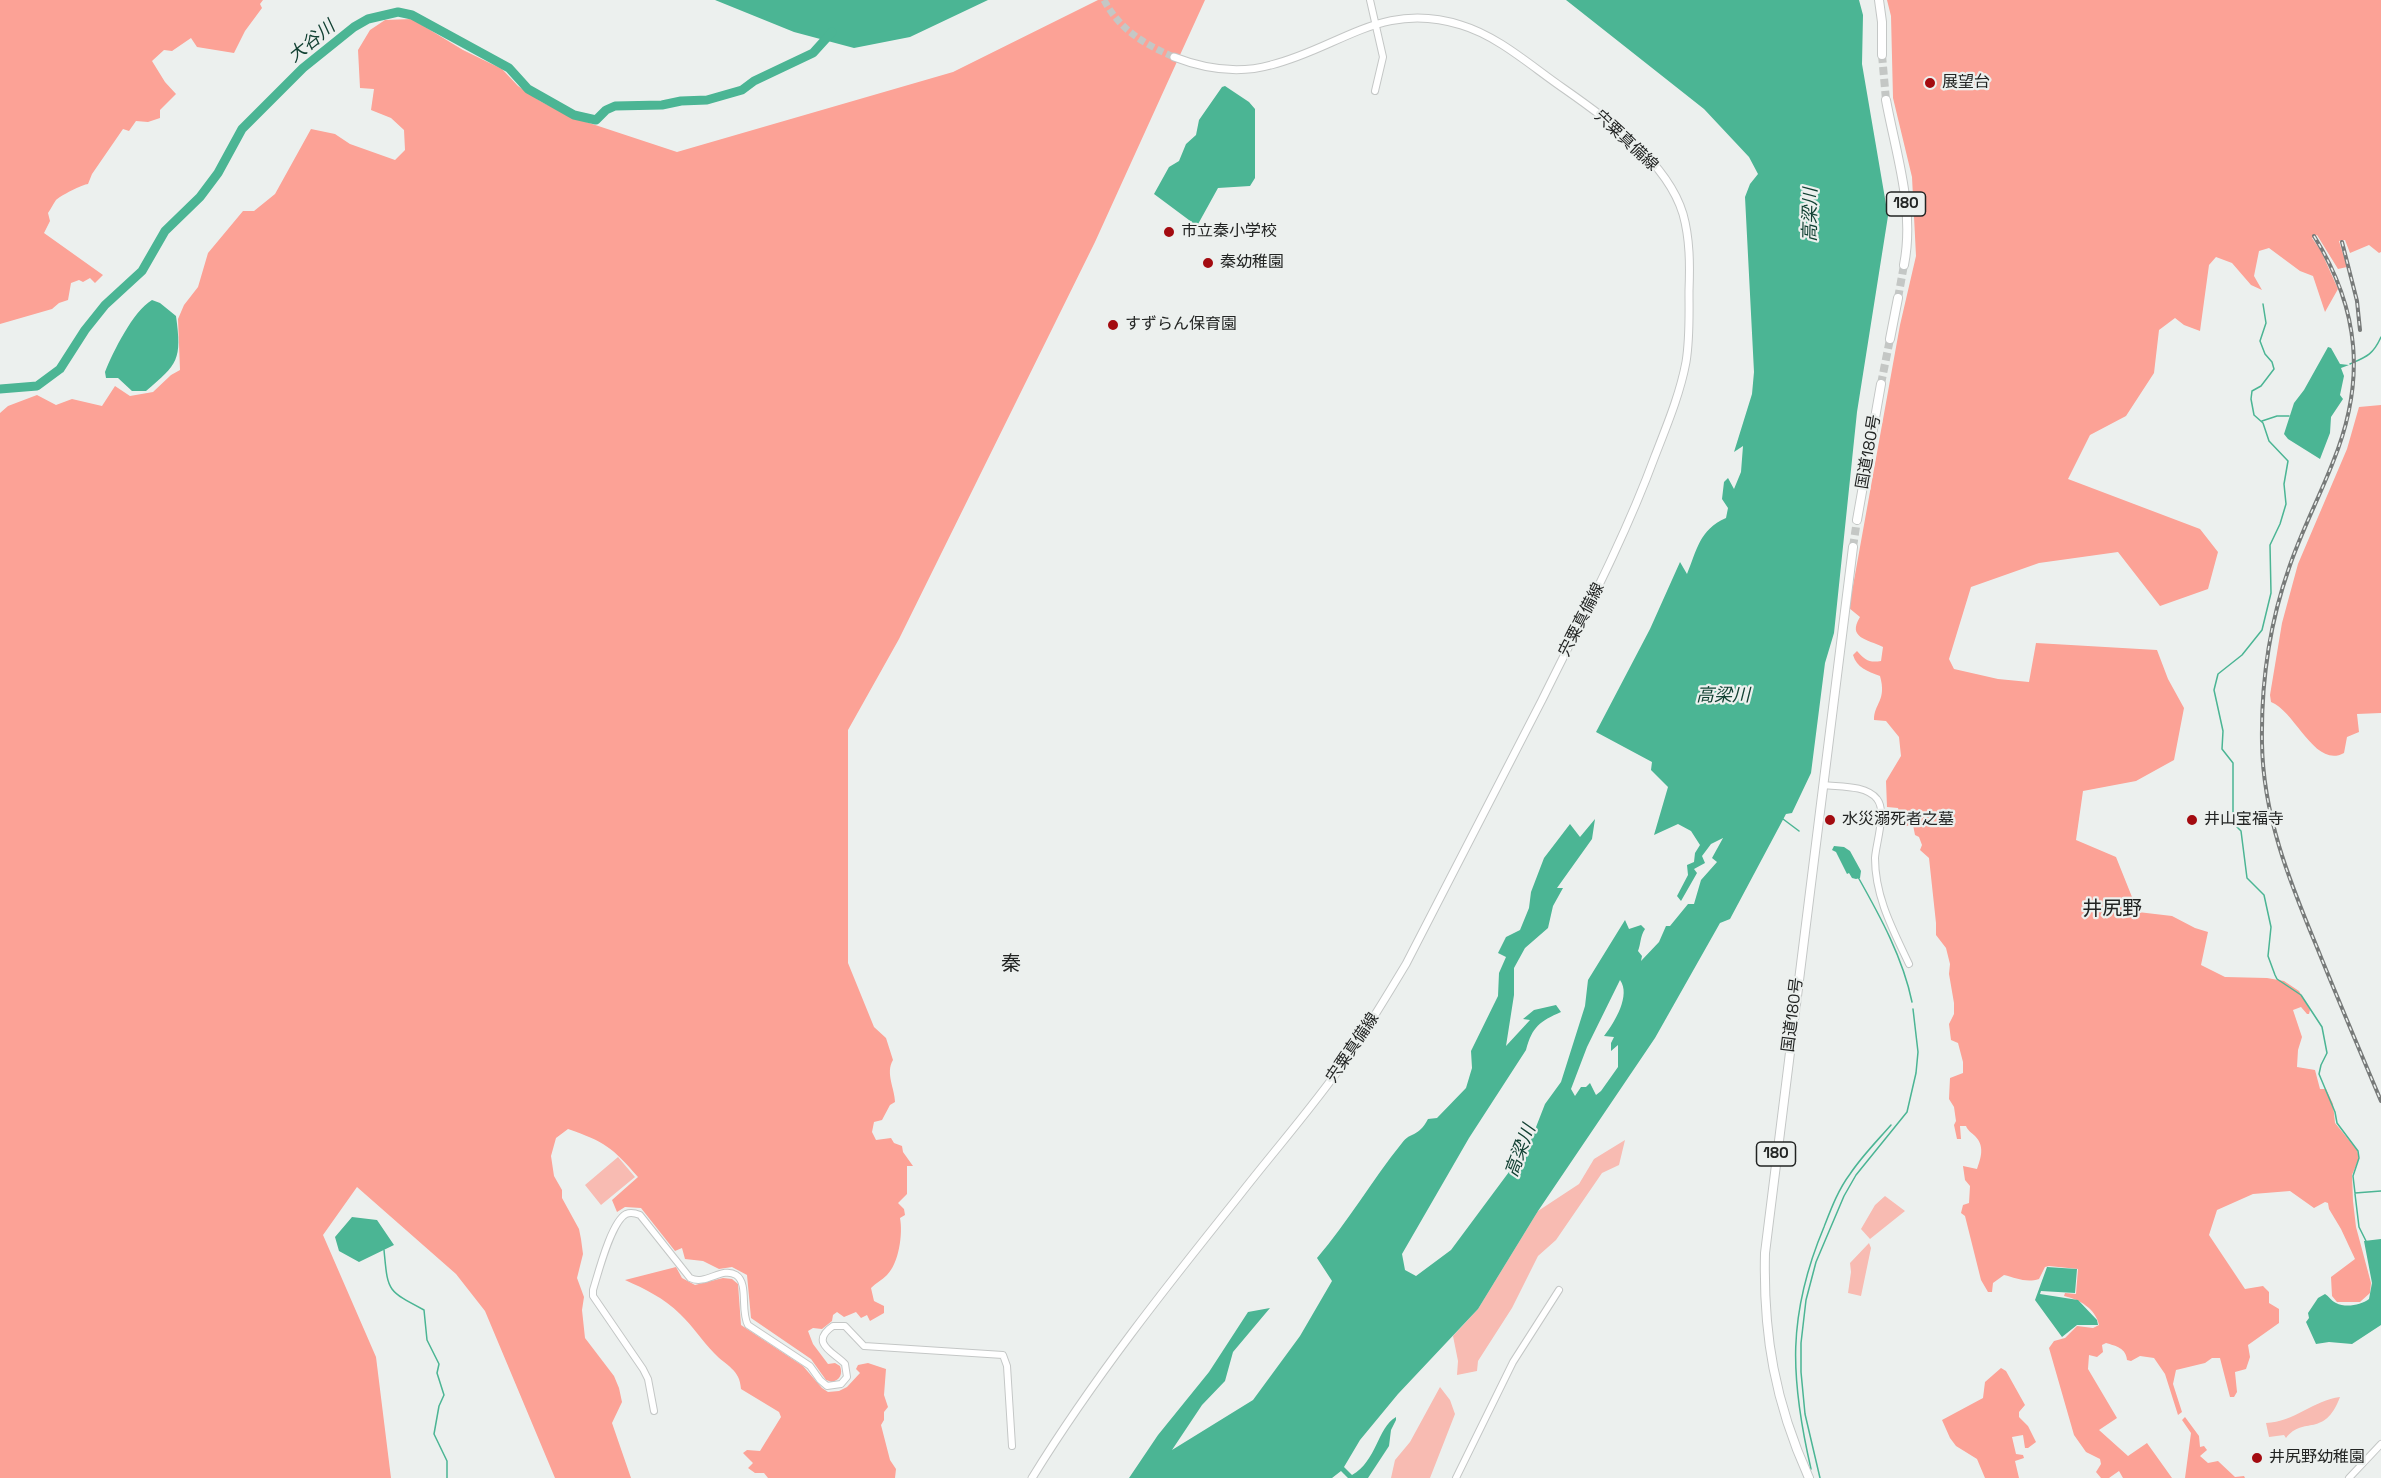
<!DOCTYPE html>
<html>
<head>
<meta charset="utf-8">
<style>
  body { margin:0 }
  canvas { display:block; background:#ecf0ee }
</style>
</head>
<body>
<canvas width="2381" height="1478"></canvas>
<script>
const c = document.querySelector('canvas').getContext('2d');
c.lineJoin = 'round';
function paint(path, color) { c.fillStyle = color; c.fill(path, 'evenodd'); }
function trace(path, color, width, dash) { c.strokeStyle = color; c.lineWidth = width; c.lineCap = dash ? 'butt' : 'round'; c.setLineDash(dash || []); c.stroke(path); }
function drawText(font, color, halo, rows, align = 'center') {
  c.font = font + ' "Space Grotesk","Noto Sans JP",sans-serif'; c.lineWidth = 4.5; c.setLineDash([]); c.textBaseline = 'middle'; c.strokeStyle = halo; c.fillStyle = color; for (const [text, x, y, turn = 0] of rows) {
    c.save(); c.translate(x, y); c.rotate((+turn || 0) * Math.PI / 180); c.textAlign = isNaN(turn) ? turn : align; if (halo) c.strokeText(text, 0, 0); c.fillText(text, 0, 0); c.restore();
  }
}
paint(new Path2D(`
  M1625,1140l-6,25 -17,8 -46,67 -18,16 -26,52 -34,53 -1,10 -20,4 1,-14 -5,-25 25,-27 60,-98 41,-27 15,-25z
  M618,1157l17,20 -34,28 -16,-20z
  M1885,1196l20,15 -35,28 -9,-10 14,-24z
  M1869,1243l2,5 -10,48 -13,-3 3,-21 -1,-9z
  M1440,1387l10,13 5,14 -25,64h-39l4,-18 15,-18z
  M2340,1397c-16,42 -36,18 -54,41l-2,-3 -15,2 -3,-14c28,-1 48,-23 74,-26z`), '#f8bbb2');
paint(new Path2D(`
  M0,0h263l-3,4 2,4 -17,23 -11,22 -37,-6 -6,-9 -19,13 -8,-1 -12,11 13,21 11,12 -16,16v8l-12,4 -12,-1 -7,10 -6,-2 -31,45 -4,10c-5,0 -28,12 -32,16 -3,4 -5,9 -8,13l2,8 -6,12 59,42 -8,8 -5,-5 -7,4 -4,-2 -8,3 -3,17 -9,3 -7,6 -52,15z
  M1098,0h107l-110,242 -196,397 -51,91v233l26,64 12,11 7,22c-8,13 2,29 2,42l-5,3 -8,15 -8,2 -2,10 4,8 15,-2 3,5 8,3 1,6 10,14h-6v28l-9,9 6,6 1,6 -5,3c3,16 -1,45 -13,57 -5,5 -11,8 -16,13l3,13 10,5v7l-14,8 -3,-6 -6,3 -5,-6 -12,5 -7,-5 -4,3 -1,6 -10,8 -9,-1 -5,3 5,13 15,20 7,-1 5,3c3,8 0,14 -8,16l-6,-2 -15,-21 -60,-41 -4,-43 -15,-8 -13,2 -16,-8 -18,-2 -3,-11 -7,3 -34,-43 -16,-1 -8,5 -5,-12 26,-23c-26,-30 -33,-35 -70,-48l-12,9 -5,18 3,20 8,14v8l17,31 2,10 2,15 -6,24 7,19 -2,13 3,28 29,38 5,12 3,14 -10,21 19,55h-76l-70,-167 -29,-37 -99,-87 -34,48 53,122 15,121h-391v-1065l8,-7 29,-11 19,10 16,-6 30,7 13,-20 15,10 23,-4 18,-17 9,-5 -2,-51 6,-14 14,-18 10,-34 35,-42h11l21,-17 36,-65 24,5 15,10 45,16 10,-10 -1,-20 -13,-12 -20,-8 3,-21 -14,-1 -2,-38 12,-20 15,-10 27,-1 51,31 39,19 16,17 22,15 31,16 106,35 276,-80z
  M1887,0h494v252l-2,1 -10,-8 -19,8 -5,-13 -6,1 8,26 -9,2 -21,-34 -5,3 9,13 17,38 -13,23 -12,-36 -13,-5 -31,-23 -10,3 -5,25 8,14 -11,-5 -19,-22 -16,-6 -7,8 -9,66 -16,-6 -9,-7 -16,12 -5,43 -28,43 -36,19 -22,44 132,50 18,23 -10,37 -48,17 -42,-54 -79,11 -68,24 -22,72 5,10 44,10 31,3 7,-39 121,7 11,29 16,29 -10,52 -38,21 -53,10 -7,49 40,17 22,55 34,4 23,12 13,4 -7,33 24,12 42,1 17,3 15,10 11,19 -1,4h-2l-6,-7 -8,3 9,27 -4,13 -1,17 18,3 5,19h6l7,15 2,19 22,27 2,8 -7,17 1,26 3,26 15,56 -1,10 -10,9h-23l-5,-6 -1,-19 24,-18 -14,-30 -12,-20 -1,-6 -3,-1 -11,6 -24,-17 -37,3 -36,16 -8,25 36,54 18,-3 6,6v11l10,6v14l-31,22 2,12 -4,12 -11,3 2,20 -3,5h-4l-10,-39h-8l-7,5 -29,7 -3,14 9,28 -4,3 -13,-41 -11,-16 -14,-2 -9,5 -4,-1c-1,-12 -11,-14 -21,-17l-4,2 1,7 -6,5 -8,-2 -1,14 29,49 -18,12 29,26 19,-13 25,35h-49l-4,-7 -10,7h-8l-5,-6 5,-8 -1,-5 -14,-7 -12,-17 -25,-87 5,-7 11,-3 12,-12 16,2 6,-3c-3,-16 -20,-26 -35,-29l1,-3 11,1 2,-25 -29,-3 -4,1 -6,12c-13,4 -23,-1 -35,-4l-11,8 -1,9h-4l-7,-12 -16,-64 -4,-3 2,-8 6,-2 1,-17 -5,-6 -2,-14 14,3c4,-11 8,-23 -2,-33 -4,-4 -7,-5 -9,-10h-6l1,13h-4l-3,-14 2,-4 -2,-14 -5,-8 1,-21 13,-5v-11l-5,-19 -7,-3 -2,-16 5,-10v-11l-5,-29 1,-10 -4,-16 -10,-13v-12l-7,-65 -9,-8 2,-5 -3,-8 -4,-2 -2,-10 -8,1 -4,-4 -3,-14 -11,-1 -1,-26 15,-25 -2,-19 -13,-16 -12,-1c0,-17 13,-19 6,-44 -13,-5 -23,-8 -27,-21l4,-4c8,9 12,12 24,10l2,-14c-16,-8 -36,-9 -23,-30l-11,-9 51,-283 16,-69 -4,-79 -19,-79 -2,-82z
  M2381,405v308l-24,1 2,18 -12,5 -3,16c-29,16 -48,-41 -73,-51l-1,-7 12,-72 16,-59 49,-115 12,-42z
  M676,1267l6,11 13,7 28,-7 9,1 6,5 3,41 62,41 19,22 6,4 11,-1 8,-4 13,-14 -4,-4 2,-4 10,-2 18,6 -2,26 4,12 -4,5v8l-3,5 9,35 6,9 -1,9h-127l-4,-5h-9l-7,-5 5,-5 -10,-10 4,-3 13,1 21,-34 -2,-5 -38,-23c-1,-20 -15,-23 -27,-36 -12,-12 -21,-27 -34,-39 -16,-16 -35,-25 -55,-34z
  M2001,1368l5,3 19,34 -6,7v5l9,9 8,16 -8,6h-3l-2,-13 -11,2 4,17 7,1 1,3 -9,3 4,17h-34l-8,-19 -21,-13 -6,-8 -8,-18 41,-22 2,-16z
  M2185,1417l14,19 1,11 4,-1 3,4 -7,6 8,7 10,-2 17,16 9,-1 1,2h-60l6,-45 -9,-13z`), '#fca296');
paint(new Path2D(`
  M715,0h273l-78,37 -56,11 -60,-16z
  M1566,0h293l4,15 -1,49 26,152 -31,196 -23,221 -9,30 -14,110 -19,40 -6,1 -56,105 -10,4 -65,115 -117,173 -60,98 -80,85 -38,46 -16,27 8,8c25,-14 25,-47 44,-58v3l-5,10 -2,16 -21,32h-20l-7,-7 -9,7h-203l29,-43 51,-63 39,-60 22,-4 -37,44 -8,29 -23,24 -30,45 81,-50 47,-64 32,-55 -15,-23c31,-36 55,-78 85,-115 9,-12 16,-5 26,-24l9,-1 29,-30 6,-20 -1,-17 27,-55 1,-23 7,-16 -8,-4 8,-16 14,-7 9,-22 2,-16 13,-34 26,-34 10,13 15,-18 -3,20 -35,49h6l-10,18 -5,22 -23,20 -11,20v27l-8,51 24,-26 -7,-1 11,-9 22,-5 5,7c-21,9 -29,15 -35,38l-57,88 -67,116 3,16 11,6 35,-26 78,-105 16,-41 16,-22 24,-76 3,-26 37,-60 4,9 12,-4 4,4c-5,7 -4,15 -7,22l4,5 -1,5 18,-19 7,-16h4l18,-22h6l7,-24 16,-18 -5,-4 11,-20 -12,6 -9,12 3,7 -11,6 3,4 -16,28 -4,-5 11,-21 -1,-10 7,-3 1,-9 5,-8 -9,-14 -13,-7 -24,11 14,-48 -17,-17 1,-8 -56,-30 54,-103 30,-67 7,12c10,-24 12,-44 39,-56l2,-10 -6,-9 2,-17 4,-4 6,11 7,-17 2,-26 -9,6 18,-58 2,-22 -9,-175 5,-13 8,-10 -9,-17 -45,-48zM1620,980c11,15 -5,42 -16,56l10,1 -3,6v8l7,-6v22l-17,24 -5,4 -6,-12 -4,4h-5l-6,9 -4,-7 16,-42z
  M1225,86l24,16 6,7v69l-5,8 -32,2 -21,38 -43,-32 15,-27 10,-6 7,-17 10,-9 3,-15 23,-33z
  M152,300l8,3 16,13c6,44 2,48 -30,75h-14l-14,-13h-12l-1,-6c8,-20 28,-61 47,-72z
  M2328,347l3,1 9,16 9,1 -8,3 3,8 -4,19 3,4 -12,18 -1,16 -10,26 -32,-20 -4,-5 10,-31 10,-13z
  M1834,846l10,1 6,4 11,20 -1,7 -4,1 -4,-1 -3,-5 -2,1 -11,-22 -4,-2z
  M352,1217l25,3 17,25 -35,17 -20,-11 -4,-14z
  M2381,1239v86l-29,19 -23,-2 -13,2 -10,-22 3,-4 -1,-5 10,-15 7,-4c4,2 6,7 11,9 10,5 25,2 33,-4l3,-16 -8,-42z
  M2047,1267l30,2 -2,24 -34,-2 -1,3 38,6 19,20 1,5h-21l-15,12 -27,-37z`), '#4bb594');
trace(new Path2D(`
  M2263,304l3,19 -6,18 5,13 7,8 2,7 -13,17 -9,5 -1,8 3,16 9,8 6,18 19,20 -4,23 2,20 -6,20 -10,21 1,48 -9,37 -20,25 -24,19 -4,16 9,41 -1,18 11,14v60l8,8 6,47 17,17 7,32 -3,29 7,19 2,4 24,16 21,32 5,26 -6,12 -2,9 16,38 2,11 21,28 1,7 -6,18 2,17 26,-2
  M2350,364c16,-7 23,-9 31,-27
  M2262,421l15,-5h12
  M1783,819l16,12
  M1858,877c22,39 45,81 54,125
  M2355,1194l4,33 7,14
  M384,1250c4,41 2,40 40,60l3,30 12,24 -2,9 7,22 -5,11 -5,28 13,27v17
  M1811,1469c-21,-91 -24,-154 13,-242 7,-18 14,-37 26,-53 12,-18 27,-33 41,-49
  M1820,1478l-15,-64 -4,-42v-29l5,-43 10,-38 28,-66 12,-21 51,-63 9,-39 2,-21 -5,-43`), '#4bb594', 1.5);
trace(new Path2D(`
  M0,389l37,-3 23,-17 25,-39 20,-25 37,-34 23,-40 35,-34 18,-24 24,-44 61,-61 51,-41 14,-8 30,-7 14,3 97,53 19,21 46,26 22,5 10,-10 9,-4 47,-1 19,-4 26,-1 35,-10 12,-9 59,-28 19,-21`), '#4bb594', 9);
trace(new Path2D(`
  M1104,0c16,30 40,44 70,57`), '#c4c7c5', 7, [7, 3.5]);
trace(new Path2D(`
  M1882,55l4,45
  M1898,298l6,-33
  M1881,384l9,-45
  M1853,547l4,-27`), '#c4c7c5', 8, [8, 4]);
const tertiary = new Path2D(`
  M1370,0l13,57 -8,34
  M1824,785c16,2 42,0 53,14 10,12 -1,44 -2,59 0,39 18,72 34,106
  M654,1411l-6,-32 -5,-10 -50,-73v-6c5,-16 18,-68 33,-76 5,-2 9,-1 14,1l50,63c16,8 32,-12 46,-3 13,8 4,36 12,50l62,41 10,14 7,6 14,-2 6,-7 -2,-13c-10,-11 -37,-21 -12,-38h12l19,20 139,9 4,11 5,80
  M1456,1478l57,-116 46,-72
  M2349,1478l32,-34`);
const secondary = new Path2D(`
  M1032,1478c61,-99 134,-191 207,-282 35,-45 73,-88 106,-135 22,-32 41,-64 61,-97 45,-88 91,-176 136,-264 40,-81 82,-160 113,-244 12,-31 25,-62 31,-94 4,-24 3,-47 3,-71 1,-26 1,-52 -6,-77 -16,-53 -77,-96 -120,-126 -32,-22 -65,-52 -102,-63 -79,-25 -121,23 -190,40 -32,9 -66,4 -97,-8`);
const trunk = new Path2D(`
  M1879,0l3,22v33
  M1886,100c10,54 29,109 18,165
  M1890,339l8,-41
  M1857,520l24,-136
  M1809,1478c-34,-75 -46,-143 -44,-225l88,-706`);
trace(tertiary, '#c4c7c6', 8);
trace(secondary, '#c4c7c6', 9);
trace(trunk, '#c4c7c6', 10);
trace(tertiary, '#fff', 6);
trace(secondary, '#fff', 7);
trace(trunk, '#fff', 8);
const rail = new Path2D(`
  M2314,236c46,74 52,145 19,226 -14,36 -32,70 -44,106 -20,57 -28,114 -27,175 1,72 27,137 54,202 21,52 43,104 65,156
  M2342,242l15,59 3,29`);
trace(rail, '#777a79', 4);
trace(rail, '#ecf0ee', 1.5, [4.5]);
for (const [x, y, r, color] of [
  [1930,83,6,"#a30b10"],
  [1169,232,6,"#a30b10"],
  [1208,263,6,"#a30b10"],
  [1113,325,6,"#a30b10"],
  [1830,820,6,"#a30b10"],
  [2192,820,6,"#a30b10"],
  [2257,1458,6,"#a30b10"]
]) { const dot = new Path2D(); dot.arc(x, y, r, 0, 2 * Math.PI); c.fillStyle = color; c.fill(dot); trace(dot, '#ecf0ee', 2); }
for (const [x, y, w] of [
  [1906,204,39],
  [1776,1154,39]
]) { const box = new Path2D(); box.roundRect(x - w / 2, y - 12, w, 24, 4.5); c.fillStyle = '#ecf0ee'; c.fill(box); trace(box, '#222423', 1.5); }
drawText('bold 15px', '#222423', null, [
  ["180",1906,204],
  ["180",1776,1154]
]);
drawText('16px', '#222423', '#ecf0ee', [
  ["展望台",1942,83],
  ["市立秦小学校",1181,232],
  ["秦幼稚園",1220,263],
  ["すずらん保育園",1125,325],
  ["水災溺死者之墓",1842,820],
  ["井山宝福寺",2204,820],
  ["井尻野幼稚園",2269,1458]
], 'left');
drawText('16px', '#222423', '#ecf0ee', [
  ["宍粟真備線",1626,141,43],
  ["国道180号",1869,452,-80],
  ["宍粟真備線",1582,620,-63],
  ["国道180号",1793,1015,-83],
  ["宍粟真備線",1353,1048,-56]
]);
drawText('italic 18px', '#124133', '#ecf0ee', [
  ["大谷川",312,42,-39],
  ["高梁川",1811,215,-89],
  ["高梁川",1723,696],
  ["高梁川",1521,1151,-69]
]);
drawText('20px', '#222423', '#ecf0ee', [
  ["井尻野",2112,910],
  ["秦",1011,965]
]);
</script>
</body>
</html>
